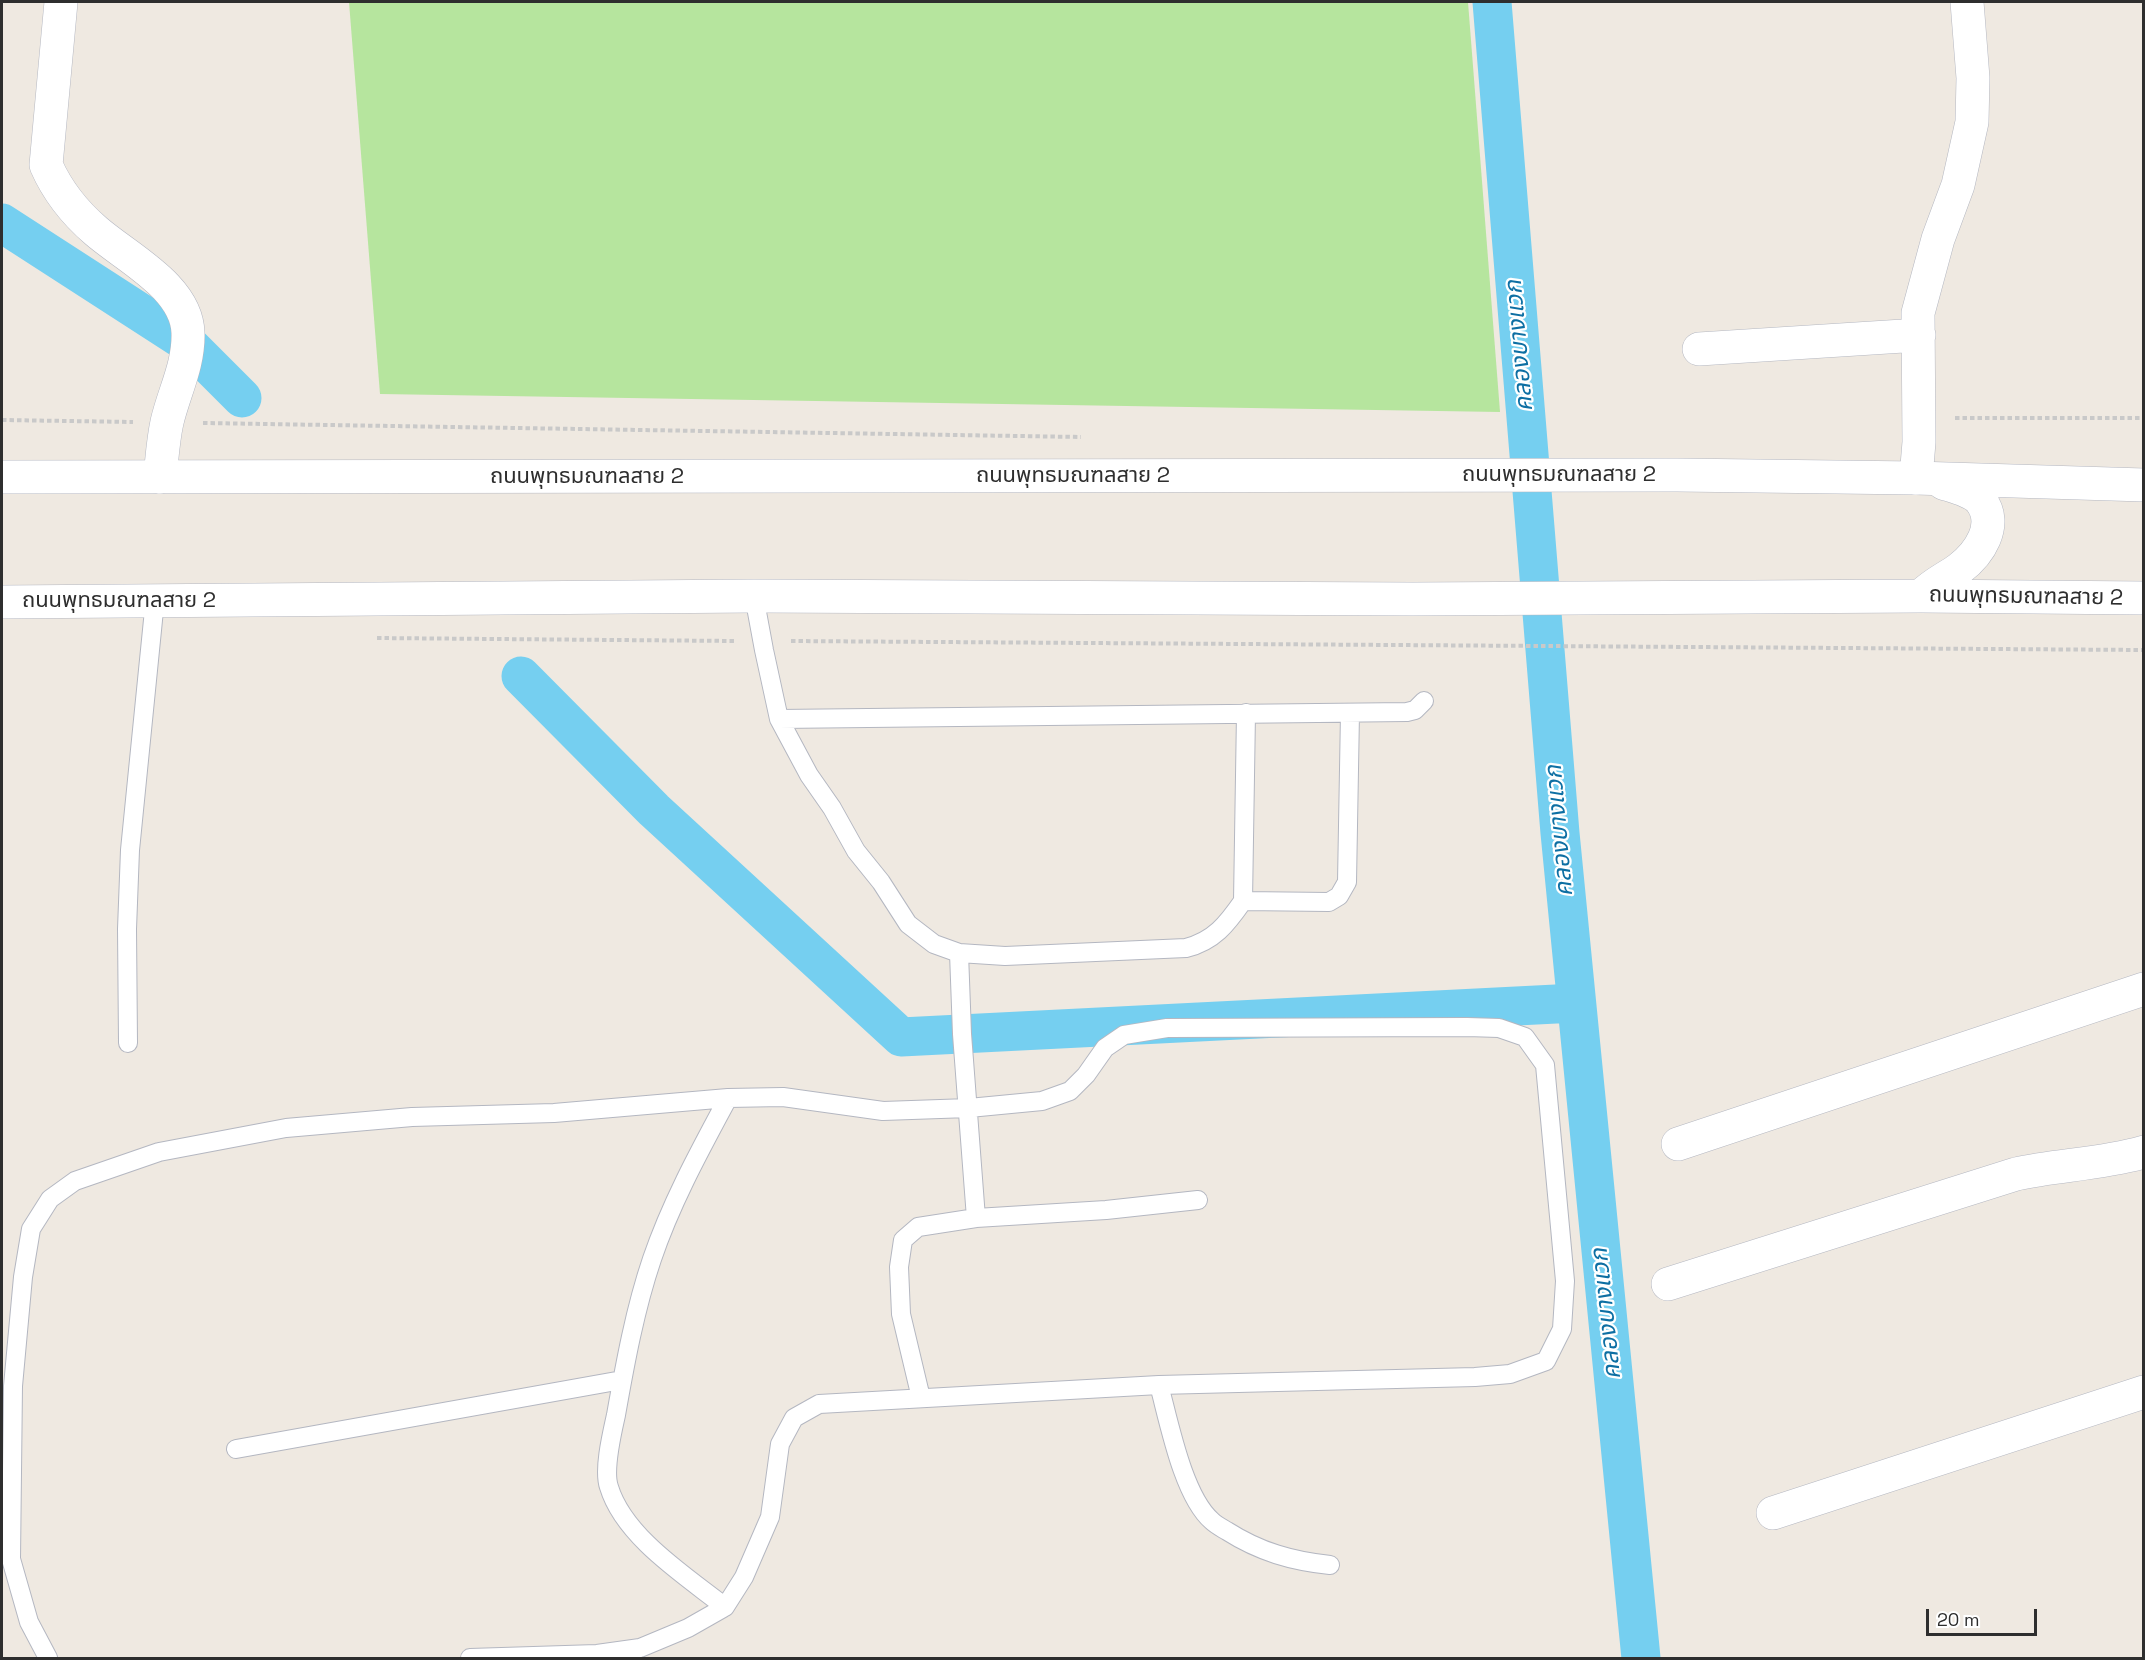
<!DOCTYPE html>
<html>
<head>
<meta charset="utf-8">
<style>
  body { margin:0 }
  #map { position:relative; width:2145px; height:1660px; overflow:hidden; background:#efe9e1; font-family:"Space Grotesk",sans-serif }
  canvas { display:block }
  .frame { position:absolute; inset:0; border:3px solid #2e2e2e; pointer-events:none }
  .scale { position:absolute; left:1926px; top:1609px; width:111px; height:27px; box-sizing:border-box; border:3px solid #2e2e2e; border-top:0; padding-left:8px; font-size:18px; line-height:21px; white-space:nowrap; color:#2e2e2e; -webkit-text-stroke:4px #fff; paint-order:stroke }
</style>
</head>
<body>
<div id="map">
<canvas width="2145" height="1660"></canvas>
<div class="frame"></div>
<div class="scale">20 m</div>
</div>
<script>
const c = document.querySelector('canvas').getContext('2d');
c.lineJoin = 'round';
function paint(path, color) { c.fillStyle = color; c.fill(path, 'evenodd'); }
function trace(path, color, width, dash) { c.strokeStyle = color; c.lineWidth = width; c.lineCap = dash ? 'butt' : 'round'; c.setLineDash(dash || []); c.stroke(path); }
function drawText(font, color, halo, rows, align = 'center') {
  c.font = font + ' "Space Grotesk","Noto Sans Thai",sans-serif'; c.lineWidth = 4.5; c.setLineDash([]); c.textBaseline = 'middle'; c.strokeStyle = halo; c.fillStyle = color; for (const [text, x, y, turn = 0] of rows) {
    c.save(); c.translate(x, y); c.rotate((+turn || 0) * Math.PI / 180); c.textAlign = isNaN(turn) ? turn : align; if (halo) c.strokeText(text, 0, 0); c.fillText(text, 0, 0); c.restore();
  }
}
paint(new Path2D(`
  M349,2h1119l32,410 -1120,-18z`), '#b6e59e');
trace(new Path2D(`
  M1492,2l68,831 81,825
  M2,223l184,119 56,56
  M521,676l133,134 247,227 675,-34`), '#75cff0', 39);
const service = new Path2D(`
  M754,596l10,54 15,69 30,56 23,33 24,43 25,31 27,42 26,20 25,9 46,3 181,-8c28,-7 41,-24 57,-47l3,-188
  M779,719l628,-7 8,-2 9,-9
  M1243,901l86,1 10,-6 8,-14 3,-169
  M128,1043l-1,-114 3,-79 25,-250
  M976,1218l130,-8 92,-10
  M921,1398l-20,-84 -2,-47 4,-27 15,-13 58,-9 -14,-184 -3,-81
  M236,1449l386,-69
  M725,1607c-39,-31 -101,-70 -116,-120 -6,-17 3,-54 7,-72 9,-51 19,-106 36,-156 19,-56 48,-109 76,-161
  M48,1658l-19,-36 -18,-63 2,-173 10,-109 8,-48 19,-30 25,-18 84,-29 127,-24 126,-11 142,-4 174,-15 55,-1 100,14 86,-3 73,-7 28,-10 16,-16 19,-27 19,-13 43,-7 300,-1 32,1 26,9 20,28 20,216 -3,48 -16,32 -36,13 -35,3 -316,8
  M470,1658l127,-4 43,-6 48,-20 37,-21 19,-30 26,-60 10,-73 14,-26 25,-14 340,-19c10,37 24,111 53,136 4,4 10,7 15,10 33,21 65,30 103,34`);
const minor = new Path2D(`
  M61,2l-15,163c11,25 29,48 50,66 31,27 91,56 92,102 1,32 -14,59 -21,89 -4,18 -5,37 -7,55
  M1699,349l220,-14
  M1916,478l3,-36 -1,-129 20,-74 20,-54 14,-63 1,-44 -6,-76
  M1678,1144l466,-155
  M1668,1284l348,-110c42,-9 86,-10 128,-22
  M1773,1513l371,-121`);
const secondary = new Path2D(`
  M2,477l1675,-2 239,3 228,7
  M1921,596c13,-13 24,-17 38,-27 20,-15 40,-44 22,-68 -8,-10 -26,-14 -38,-18
  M2,602l752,-6 659,3 508,-3 223,2`);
trace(service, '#b4b7c1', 20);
trace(minor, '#b4b7c1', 34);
trace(secondary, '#b4b7c1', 34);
trace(new Path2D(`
  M1955,418h189
  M2,420l131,2
  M203,423l878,14
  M377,638l359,3
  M791,641l1353,9`), '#c9c9c9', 4, [4.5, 3]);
trace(service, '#fff', 18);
trace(minor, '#fff', 33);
trace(secondary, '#fff', 33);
drawText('22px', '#2e2e2e', '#fff', [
  ["ถนนพุทธมณฑลสาย 2",1559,475],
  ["ถนนพุทธมณฑลสาย 2",1073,476],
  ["ถนนพุทธมณฑลสาย 2",587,477],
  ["ถนนพุทธมณฑลสาย 2",2026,597,1],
  ["ถนนพุทธมณฑลสาย 2",119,601]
]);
drawText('italic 24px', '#0d6fa3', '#fff', [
  ["คลองบางแวก",1520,346,-95],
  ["คลองบางแวก",1560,831,-95],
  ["คลองบางแวก",1607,1314,-96]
]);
</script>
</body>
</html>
